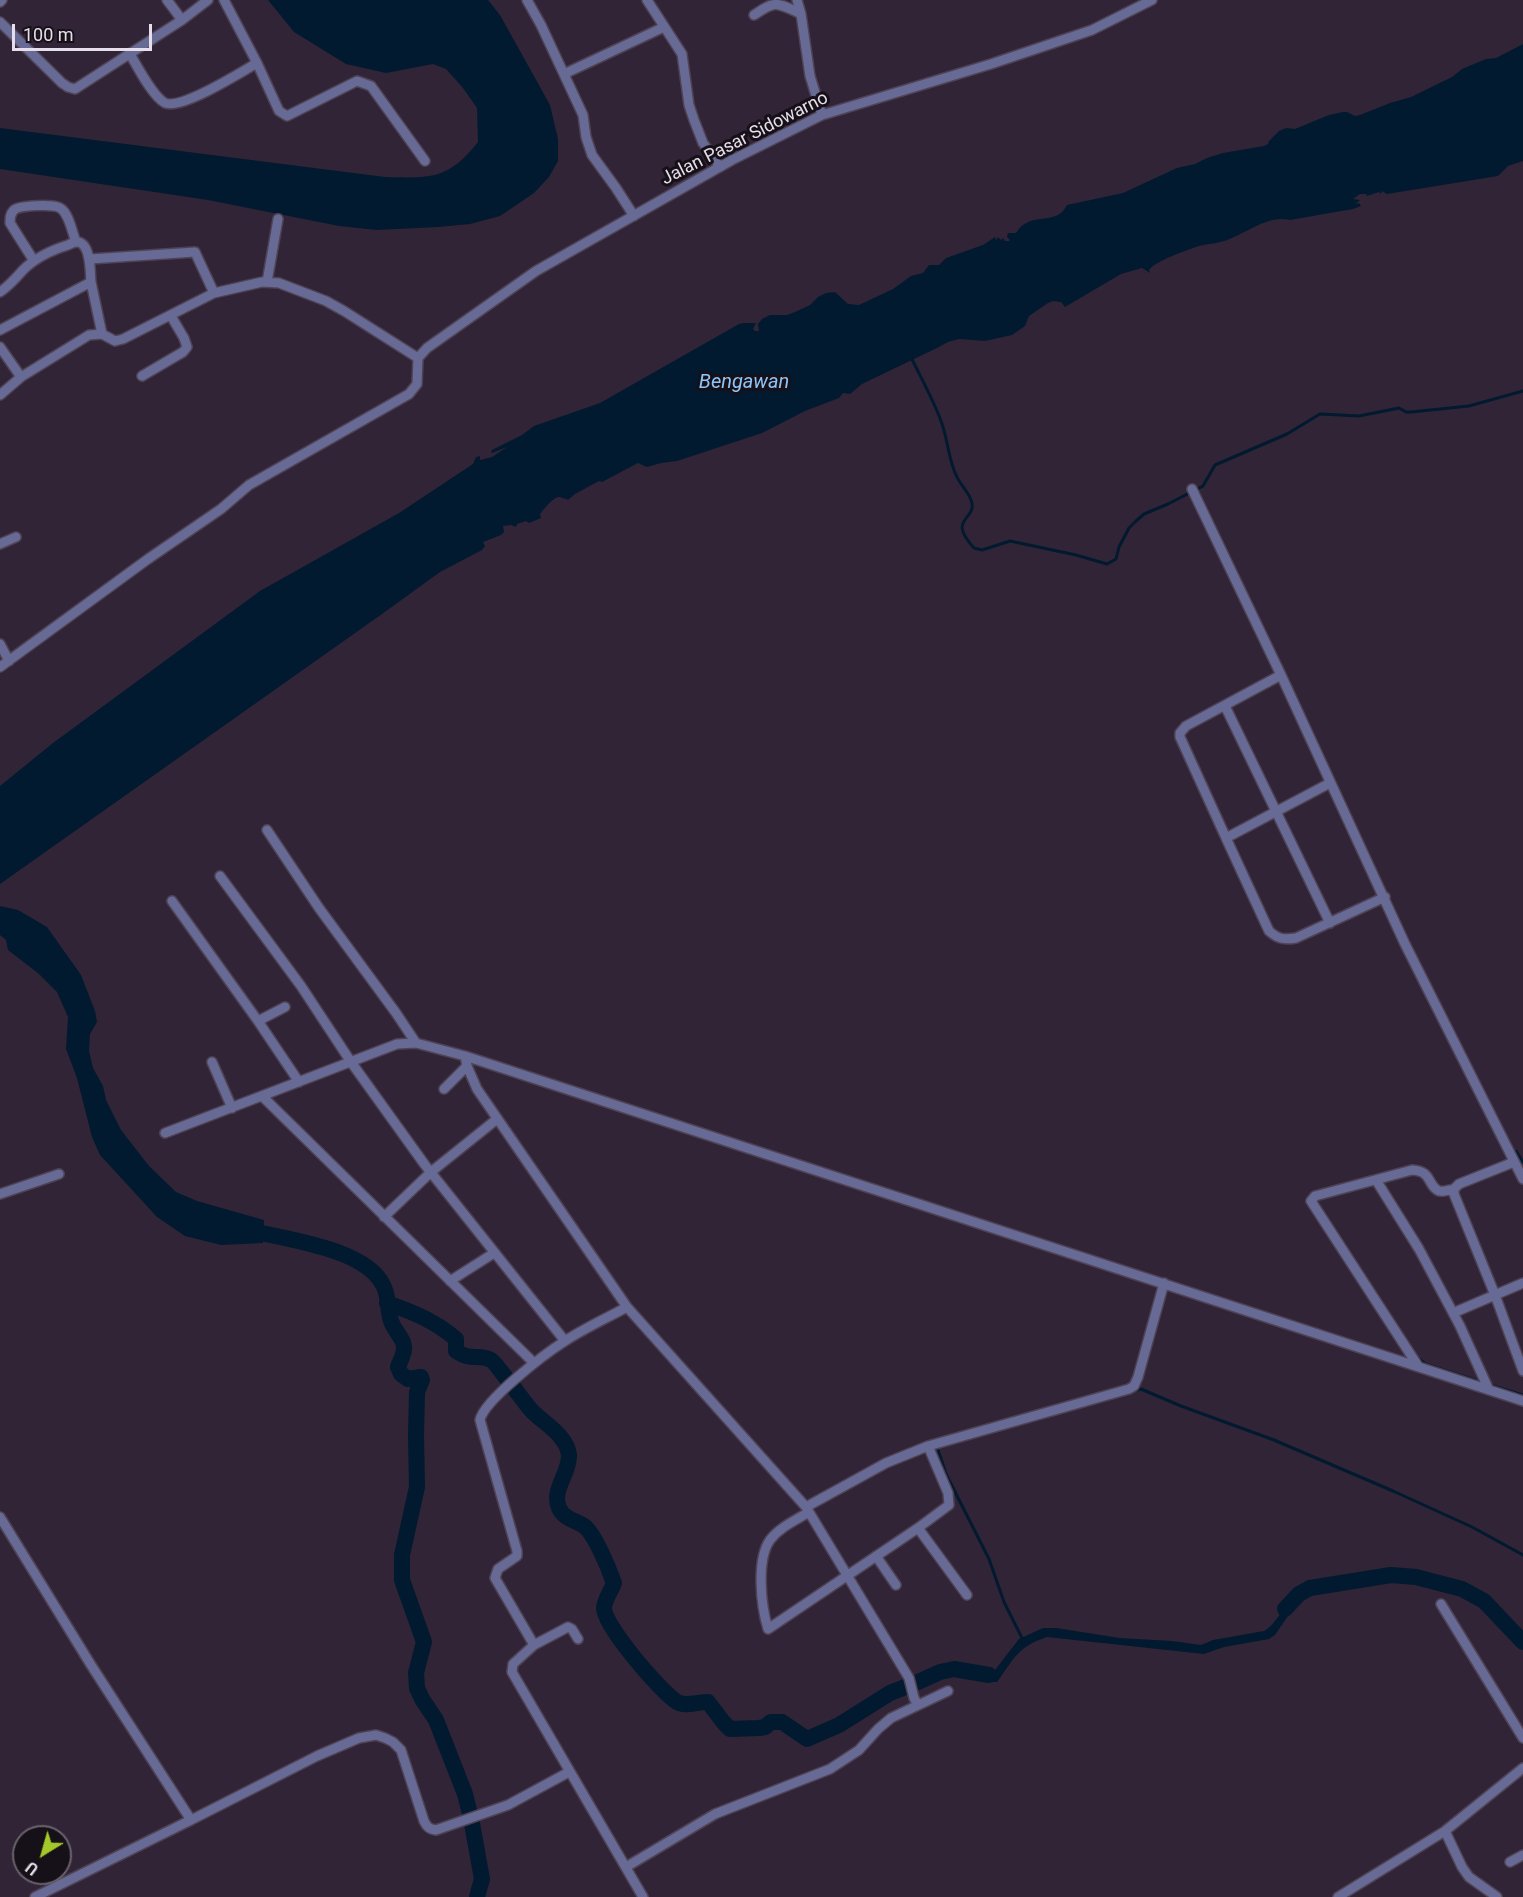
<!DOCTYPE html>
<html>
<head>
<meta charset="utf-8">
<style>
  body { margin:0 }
  #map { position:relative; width:1523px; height:1897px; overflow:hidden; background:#312437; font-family:Roboto,sans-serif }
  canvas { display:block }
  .north { position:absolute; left:12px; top:1825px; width:60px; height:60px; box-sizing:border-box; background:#161018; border:2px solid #69626c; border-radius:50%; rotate:217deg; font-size:16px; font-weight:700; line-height:24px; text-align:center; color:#e6deea }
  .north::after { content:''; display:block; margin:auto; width:21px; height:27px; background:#a2c928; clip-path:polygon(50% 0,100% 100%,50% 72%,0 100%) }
  .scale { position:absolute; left:12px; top:24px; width:140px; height:27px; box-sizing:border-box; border:3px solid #e6deea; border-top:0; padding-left:8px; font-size:18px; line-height:21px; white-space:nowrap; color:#e6deea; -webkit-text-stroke:4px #161018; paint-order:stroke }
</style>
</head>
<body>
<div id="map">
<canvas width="1523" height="1897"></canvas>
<div class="north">U</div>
<div class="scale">100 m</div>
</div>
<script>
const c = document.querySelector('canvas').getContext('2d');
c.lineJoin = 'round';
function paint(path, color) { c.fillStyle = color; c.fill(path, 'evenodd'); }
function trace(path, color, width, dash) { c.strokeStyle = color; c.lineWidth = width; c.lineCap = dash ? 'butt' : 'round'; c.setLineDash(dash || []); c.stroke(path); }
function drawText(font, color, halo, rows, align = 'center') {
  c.font = font + ' Roboto,sans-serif'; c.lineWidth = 6; c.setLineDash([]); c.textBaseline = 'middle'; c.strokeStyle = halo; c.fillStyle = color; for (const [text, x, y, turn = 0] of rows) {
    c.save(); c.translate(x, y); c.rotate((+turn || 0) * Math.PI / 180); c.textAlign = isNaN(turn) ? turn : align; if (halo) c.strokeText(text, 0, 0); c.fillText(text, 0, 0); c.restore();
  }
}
paint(new Path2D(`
  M268,0h220l12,15 50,90 8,34v22l-9,16 -15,16 -34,23 -30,8 -32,3 -61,3 -38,-4 -131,-26 -208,-31v-41l385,49c46,1 63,3 93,-35l-1,-34 -14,-20 -17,-19 -13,-5 -47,9 -40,-9 -52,-32z
  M1523,44v117l-15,5 -10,10 -111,18 -5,-3 -1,3 -2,-2 -12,4 -1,-2h-6l-7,5 7,1 -5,4 4,-1 2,3 -8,3 -63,11c-22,-6 -46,15 -66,21 -9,3 -20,3 -28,6 -13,5 -39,13 -47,23l1,3 -8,-5 -21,6 -56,33 -4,-5 -8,-1 -5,2 -19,13 -4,10 -13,9 -27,6 -26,-2 -11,3 -11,6 -75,36 -12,10 -7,-1 -4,5 -34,13 -43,22 -85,28 -16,2 -14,4 -9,-4 -36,19 -3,-1 -24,13 -7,6c-1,-1 -8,-3 -9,-3 -7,1 -15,12 -19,17l1,4 -12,5 -3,-2 -9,3 -1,3 -5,-2 -8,1 1,6 -3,3 -18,7 2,4 -3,4 -42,22 -58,42 -382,270v-98l53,-43 207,-152 139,-78 74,-49 3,-7 4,-1v4l12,-3 15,-10 -15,6 -1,-1 1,-2 30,-15 12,-9 66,-23 139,-79 5,-1h12l-3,6 2,2h4l-1,-7 4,-5 8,-4h17l8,-3 15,-7 8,-8 8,-4 9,-1 13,12 11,1 34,-16 18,-13 12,-3 6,-8h10l7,-7 37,-13 12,-8 1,3 2,-3 3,3 2,-2 2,3h4l1,-1 -3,-3 1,-4h8c15,-24 40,-5 51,-28l56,-12 54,-25 18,-4 12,-6 16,-5 41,-7 4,-2 1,-3 10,-10 7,-3 9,1 34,-14 14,-3h4l8,4 5,-1 30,-12 21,-6 41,-20 10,-8 24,-10 10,-1z
  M0,906l18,4 29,17 34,48 14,36 2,11 -7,12 -1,17 4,17 10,18 3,14 15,30 28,36 27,26 21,9 67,19 -1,23 -42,2 -36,-9 -28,-19 -57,-62 -8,-18 -15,-59 -11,-29 2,-32 -11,-25 -18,-18 -31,-24 -2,-10 -6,-5z
  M1296,1591l7,6 -13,16 -15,22 -6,4 -45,8 -20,7 -157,-17c-30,10 -32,21 -50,45h-10l-20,-4 2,-9 26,1 24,-31 24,-11h13l64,10 52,3 29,4 12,-5 51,-9c11,-5 23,-29 32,-40z`), '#021a2f');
trace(new Path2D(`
  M911,357c10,21 22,42 30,64 7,18 7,37 15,54 4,10 14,18 16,28 3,18 -25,15 2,45l8,2 28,-9 66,14 31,9 9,-5 3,-12 10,-19 7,-7 8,-7 24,-10 35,-18 12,-21 72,-31 33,-20 39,2 40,-8 7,4h5l58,-6 54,-15
  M1516,1151l7,11
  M1418,1358l7,6 59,19
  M1490,1385l33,10
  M1133,1391l8,-2 40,17 93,34 119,51 79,36 51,28
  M1021,1424l25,-7
  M937,1447l9,27 43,85 15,43 20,40`), '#021a2f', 3);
trace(new Path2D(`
  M243,1230l10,1c36,9 112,18 130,54 6,10 4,24 8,36 4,12 17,20 12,33 -1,5 -4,9 -5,13l3,7 7,5 13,-2 1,3 -5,12 -1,43 1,52 -15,68v25l22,62 -8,31 1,15 5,11 14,21 29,74 6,24 11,61 -5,18
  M387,1303c26,9 48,18 69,36v12c16,11 22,2 35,9 5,3 15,19 20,24 7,9 13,18 20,26 12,13 36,25 38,45 1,18 -18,35 -10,53 5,11 16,12 25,18 11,8 25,43 30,57 -3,8 -10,18 -10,25 0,18 57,84 73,94 9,5 20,0 31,0l16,21 6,6 29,-1 6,-1 6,-5h11l25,17 32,-14 51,-32 28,-11 22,-10 14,-3 35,6
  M1285,1609l14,-15 11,-6 81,-13 25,2 46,12 22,12 39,41`), '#021a2f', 16);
const street = new Path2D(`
  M167,0l15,20
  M224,0l33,63 22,48 8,5 70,-35 14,5 54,75
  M527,0l14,25 42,90 3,22 6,18 24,33 18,28
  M647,0l35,54 7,51 5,15 9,23 17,24
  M797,0l4,14 9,62 12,39
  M0,2l2,-2
  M754,15c22,-15 22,-13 47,-1
  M0,22l62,61 6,4 7,2 107,-69 26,-20
  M130,54c7,12 23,43 35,49 16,7 75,-30 92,-40
  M564,74l100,-47
  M90,259l105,-7 19,41
  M34,261l-24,-38c0,-5 0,-9 4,-13 5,-5 40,-6 46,-2 9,5 12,24 16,34
  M267,282l11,-63
  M0,292c9,-6 16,-14 23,-22 12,-12 29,-20 45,-25 4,-2 8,-5 13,-2 10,6 9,29 10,39
  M0,330l91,-48 11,52 13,7 8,-2 91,-46 48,-11 17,1 47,18 18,10 74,47
  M0,347l21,30
  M418,358l9,-10 109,-77 196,-111 90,-45 169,-51 101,-34 60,-30
  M142,376l41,-24 4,-5 -3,-9 -13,-22
  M0,395l21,-18 68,-42 13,-1
  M1192,489l89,186 124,269 118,235
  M0,544l16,-7
  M0,644l9,17
  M0,667l148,-108 73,-50 28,-24 160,-91 8,-10 1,-26
  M1281,675l-95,51 -6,7v4l46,101 104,-55
  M1225,706l105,217
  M267,830l52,78 77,105 20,30
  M1226,838l43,93c9,8 15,9 27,7l89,-41
  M220,876l81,110 50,76 74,103 140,176
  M172,901l86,120 41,61
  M258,1021l27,-14
  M465,1056l2,10 10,23 150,218 179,200 103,171 5,20 4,7
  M212,1062l20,46
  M444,1089l23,-23
  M263,1097l271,266
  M165,1133l232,-89 19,-1 49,13 1058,345
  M1514,1162l-55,22 -5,5v5l41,101 28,76
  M1376,1180l43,69 41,77 29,64
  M0,1194l59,-20
  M384,1217l47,-45 66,-53
  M450,1281l44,-28
  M627,1307c-20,11 -42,21 -62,34 -19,12 -81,59 -85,79l37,131v5l-19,13 -3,9 39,67 -21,19 -1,8 131,225
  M1453,1313l70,-30
  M1418,1366l-107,-165 4,-5 97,-26c21,1 15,16 27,21 4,1 11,-1 15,-2
  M806,1507l80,-44 42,-17 201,-57 5,-3 4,-9 26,-94
  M809,1512c-13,8 -29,15 -39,28 -14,20 -9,66 -2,89l150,-101 31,-23 -1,-12 -20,-47
  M0,1517l91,148 100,155 -156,77
  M918,1528l49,67
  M876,1556l20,29
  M1441,1604l82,134
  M534,1645l34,-18 4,2 6,10
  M191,1820l126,-64 42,-18 17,-3 9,3 8,4 8,8 23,71c3,6 5,8 12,9l72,-25 61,-33
  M1445,1831l17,36 7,10 28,20
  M1510,1862l13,-7
  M626,1867l89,-53 115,-45 29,-19 19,-21 13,-11 57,-27
  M1338,1897l107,-66 78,-63`);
trace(street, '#4e4254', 12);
trace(street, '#676a94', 9);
drawText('18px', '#e6deea', '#161018', [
  ["Jalan Pasar Sidowarno",745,139,-27]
]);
drawText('italic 20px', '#8ec5f9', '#161018', [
  ["Bengawan",744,383]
]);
</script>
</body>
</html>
